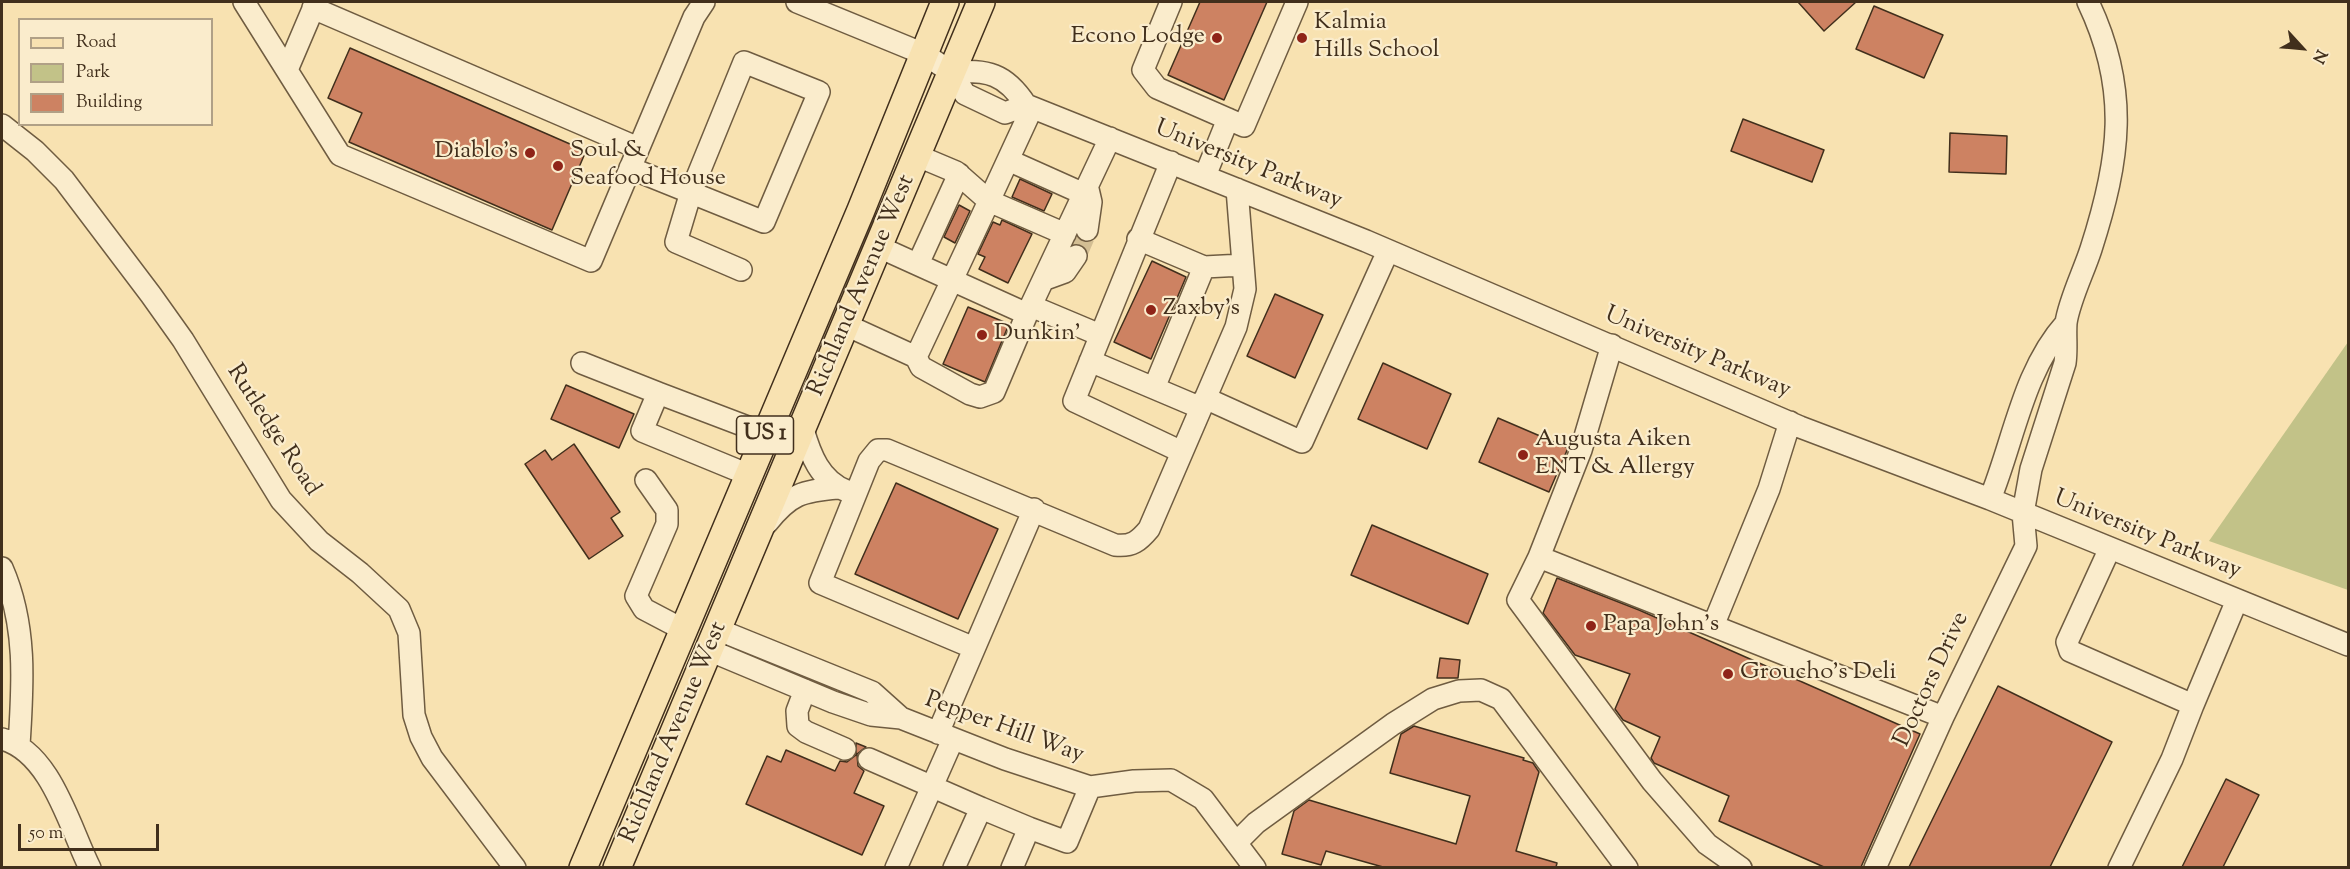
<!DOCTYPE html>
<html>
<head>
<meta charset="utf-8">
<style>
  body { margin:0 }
  #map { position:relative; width:2350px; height:869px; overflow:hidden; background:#f8e2b1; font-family:"Sorts Mill Goudy",serif }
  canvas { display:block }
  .frame { position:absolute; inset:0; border:3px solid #412f1c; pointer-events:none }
  .legend { position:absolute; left:18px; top:18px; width:195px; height:108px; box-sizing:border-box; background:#faeccc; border:2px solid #b0a086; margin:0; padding:8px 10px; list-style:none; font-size:18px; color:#412f1c }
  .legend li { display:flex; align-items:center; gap:12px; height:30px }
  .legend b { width:30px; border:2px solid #b0a086 }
  .north { position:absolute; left:2272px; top:18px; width:60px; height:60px; -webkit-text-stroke:4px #faeccc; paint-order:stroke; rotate:116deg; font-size:16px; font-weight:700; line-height:24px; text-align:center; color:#412f1c }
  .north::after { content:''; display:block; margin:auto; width:21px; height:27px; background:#412f1c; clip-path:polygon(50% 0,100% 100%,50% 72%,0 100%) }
  .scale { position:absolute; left:18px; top:824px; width:141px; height:27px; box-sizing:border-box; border:3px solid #412f1c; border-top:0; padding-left:8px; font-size:18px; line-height:21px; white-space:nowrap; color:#412f1c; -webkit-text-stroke:4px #faeccc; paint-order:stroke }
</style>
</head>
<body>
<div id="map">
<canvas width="2350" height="869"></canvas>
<div class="frame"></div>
<ul class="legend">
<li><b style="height:8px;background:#f8e2b1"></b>Road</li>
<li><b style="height:16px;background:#c2c288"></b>Park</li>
<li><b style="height:16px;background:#cd8262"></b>Building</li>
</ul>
<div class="north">N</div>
<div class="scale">50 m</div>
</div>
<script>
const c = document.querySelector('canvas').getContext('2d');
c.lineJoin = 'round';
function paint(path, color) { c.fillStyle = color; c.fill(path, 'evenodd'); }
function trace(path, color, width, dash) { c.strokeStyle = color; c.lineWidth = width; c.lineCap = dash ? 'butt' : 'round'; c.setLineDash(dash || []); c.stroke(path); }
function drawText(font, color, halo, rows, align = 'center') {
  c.font = font + ' "Sorts Mill Goudy",serif'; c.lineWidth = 4.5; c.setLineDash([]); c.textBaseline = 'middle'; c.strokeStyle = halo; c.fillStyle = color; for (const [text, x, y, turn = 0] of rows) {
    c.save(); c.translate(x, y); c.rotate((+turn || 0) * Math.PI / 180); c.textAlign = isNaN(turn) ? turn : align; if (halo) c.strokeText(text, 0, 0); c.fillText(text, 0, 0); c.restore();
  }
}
paint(new Path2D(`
  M2348,342v248l-139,-49z`), '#c2c288');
const building = new Path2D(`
  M1200,2h67l-43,98 -56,-25z
  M1798,2h58l-32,29z
  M1874,6l69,29 -19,43 -68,-29z
  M350,48l236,103 -34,79 -203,-88 13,-29 -34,-15z
  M1743,119l81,31 -12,32 -81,-31z
  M1950,133l57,3 -1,38 -57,-2z
  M1020,179l32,15 -8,17 -32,-14z
  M959,205l11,6 -15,32 -11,-6z
  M1002,220l30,14 -24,49 -29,-14 6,-12 -7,-3 15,-32 7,3z
  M1152,261l34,16 -35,82 -37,-17z
  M1275,294l48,21 -28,63 -48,-22z
  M968,307l41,17 -24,58 -42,-18z
  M1383,363l68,31 -24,55 -69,-30z
  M566,385l68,29 -15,34 -68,-29z
  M1498,418l70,30 -19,44 -70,-30z
  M574,444l46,68 -9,6 12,18 -34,23 -64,-95 20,-14 7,10z
  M896,483l102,46 -40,90 -103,-45z
  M1372,525l116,49 -20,50 -117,-49z
  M1557,578l82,32 281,124 -59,133h-37l-105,-46 10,-25 -75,-33 -3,-5 9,-21 -37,-17 -8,-11 15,-35 -55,-19 -32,-42z
  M1440,658l20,2 -2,18h-21z
  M1998,686l114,56 -62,125h-141z
  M1414,726l110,32 -1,2 10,3 6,9 -23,79 41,12 -1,4h-173l-57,-16 -5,14 -39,-11 12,-43 15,-11 147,44 14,-48 -80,-23 11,-39z
  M856,743l10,4 -9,7 1,12 6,5 -10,22 30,13 -22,49 -116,-51 21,-48 14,6 5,-12 49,21 5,-10 7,1 9,-7z
  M2226,779l33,16 -36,72h-41z`);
paint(building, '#cd8262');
trace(building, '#412f1c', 1.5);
trace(new Path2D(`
  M1076,256l11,-26`), '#d3be93', 21, [21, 10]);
const minor = new Path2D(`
  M244,2l96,153 251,106 103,-244 10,-15
  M797,2l127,52 27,18 14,22 40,19 21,-8
  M1171,2l-28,68 14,18 87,38 53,-124
  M313,8l325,140
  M287,70l29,-68
  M951,72c37,-2 54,1 75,33l340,136 434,186 190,72 358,146
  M1032,108l-43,93 76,33
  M2,125l33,26 29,29 87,115 32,45 98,160 38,41 41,32 39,36 10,24 5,82 7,22 11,21 83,110
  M1008,160l76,34
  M1171,162l-97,239 108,51
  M630,168l134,54 55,-130 -75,-30 -53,130 -15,50 65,28
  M1205,176l23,-57
  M1087,230l4,-28 -3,-13
  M1138,239l66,28 39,-2
  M879,247l148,67 83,-176
  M918,264l41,-90
  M1043,280l22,-8 11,-16
  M1031,306l69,29
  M846,325l70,32 73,-156 -33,-29 -38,-16
  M1612,345l-31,105 -42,107 404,160
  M916,357l5,10 49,27 10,3 14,-5 33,-78
  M1090,361l111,47
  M582,363l76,30
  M1154,388l50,-121
  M1205,398l97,44 86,-191
  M803,429c7,25 17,52 44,62
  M749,475l-107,-44 16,-38 108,41
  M646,480l21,30v14l-31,72 8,13 40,21
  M1990,499c24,-59 33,-128 76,-176
  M767,523c23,-29 35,-32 71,-35
  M2110,548l-43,94 3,9 123,54 44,-105
  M1539,557l-21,43 134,181 55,63 34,24
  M2,568c25,57 21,116 17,177
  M1713,626l56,-137 21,-67
  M719,630l153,62 29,26
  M974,648l-154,-65 49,-122 9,-11h9l228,95c17,2 24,-4 34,-16l87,-202 9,-38 -8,-100
  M711,651l122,51 38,13 30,3 104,41 85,28 44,-6 37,-1 32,19 52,69
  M805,690l-8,21 1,15 8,6 39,17
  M938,733l96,-224
  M2,739c49,13 67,87 88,129
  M869,759l112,49
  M1029,828l38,14 23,-55
  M1236,843l20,-20 137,-99 40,-25 26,-8 22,-1 20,9 126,169
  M896,868l57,-129
  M954,868l27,-60 48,20 -17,40
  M1875,868l68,-151 83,-171 -3,-33 8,-44 34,-106c2,-14 0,-27 1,-40 3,-22 18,-52 25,-74 29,-90 39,-159 -3,-247
  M2119,868l53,-109 21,-54`);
const major = new Path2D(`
  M583,868l278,-658 84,-208
  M617,868l364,-866`);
trace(minor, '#6f5c41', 24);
trace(major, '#412f1c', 30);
trace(minor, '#faeccc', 21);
trace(major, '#f8e2b1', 27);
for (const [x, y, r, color] of [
  [1217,38,6,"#8f2418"],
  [1302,38,6,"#8f2418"],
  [530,153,6,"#8f2418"],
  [558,166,6,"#8f2418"],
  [1151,310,6,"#8f2418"],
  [982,335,6,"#8f2418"],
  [1523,455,6,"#8f2418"],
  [1591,626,6,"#8f2418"],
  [1728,674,6,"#8f2418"]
]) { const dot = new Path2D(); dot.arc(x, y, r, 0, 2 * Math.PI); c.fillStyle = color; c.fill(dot); trace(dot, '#faeccc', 2); }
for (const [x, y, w] of [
  [765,435,57]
]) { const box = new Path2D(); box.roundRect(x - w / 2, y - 19, w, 38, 4.5); c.fillStyle = '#faeccc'; c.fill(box); trace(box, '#412f1c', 1.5); }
drawText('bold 22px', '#412f1c', null, [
  ["US 1",765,435]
]);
drawText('24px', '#412f1c', '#faeccc', [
  ["Kalmia",1314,24],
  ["Hills School",1314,52],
  ["Econo Lodge",1205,38,"right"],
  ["Soul &",570,152],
  ["Seafood House",570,180],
  ["Diablo's",518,153,"right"],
  ["Zaxby's",1163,310],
  ["Dunkin'",994,335],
  ["Augusta Aiken",1535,441],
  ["ENT & Allergy",1535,469],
  ["Papa John's",1603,626],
  ["Groucho's Deli",1740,674]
], 'left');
drawText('24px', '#412f1c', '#faeccc', [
  ["University Parkway",1248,166,22],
  ["Richland Avenue West",863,286,-67],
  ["University Parkway",1697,354,23],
  ["Rutledge Road",272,431,57],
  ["University Parkway",2147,536,22],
  ["Doctors Drive",1933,680,-65],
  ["Pepper Hill Way",1004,729,20],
  ["Richland Avenue West",675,733,-67]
]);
</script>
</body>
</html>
